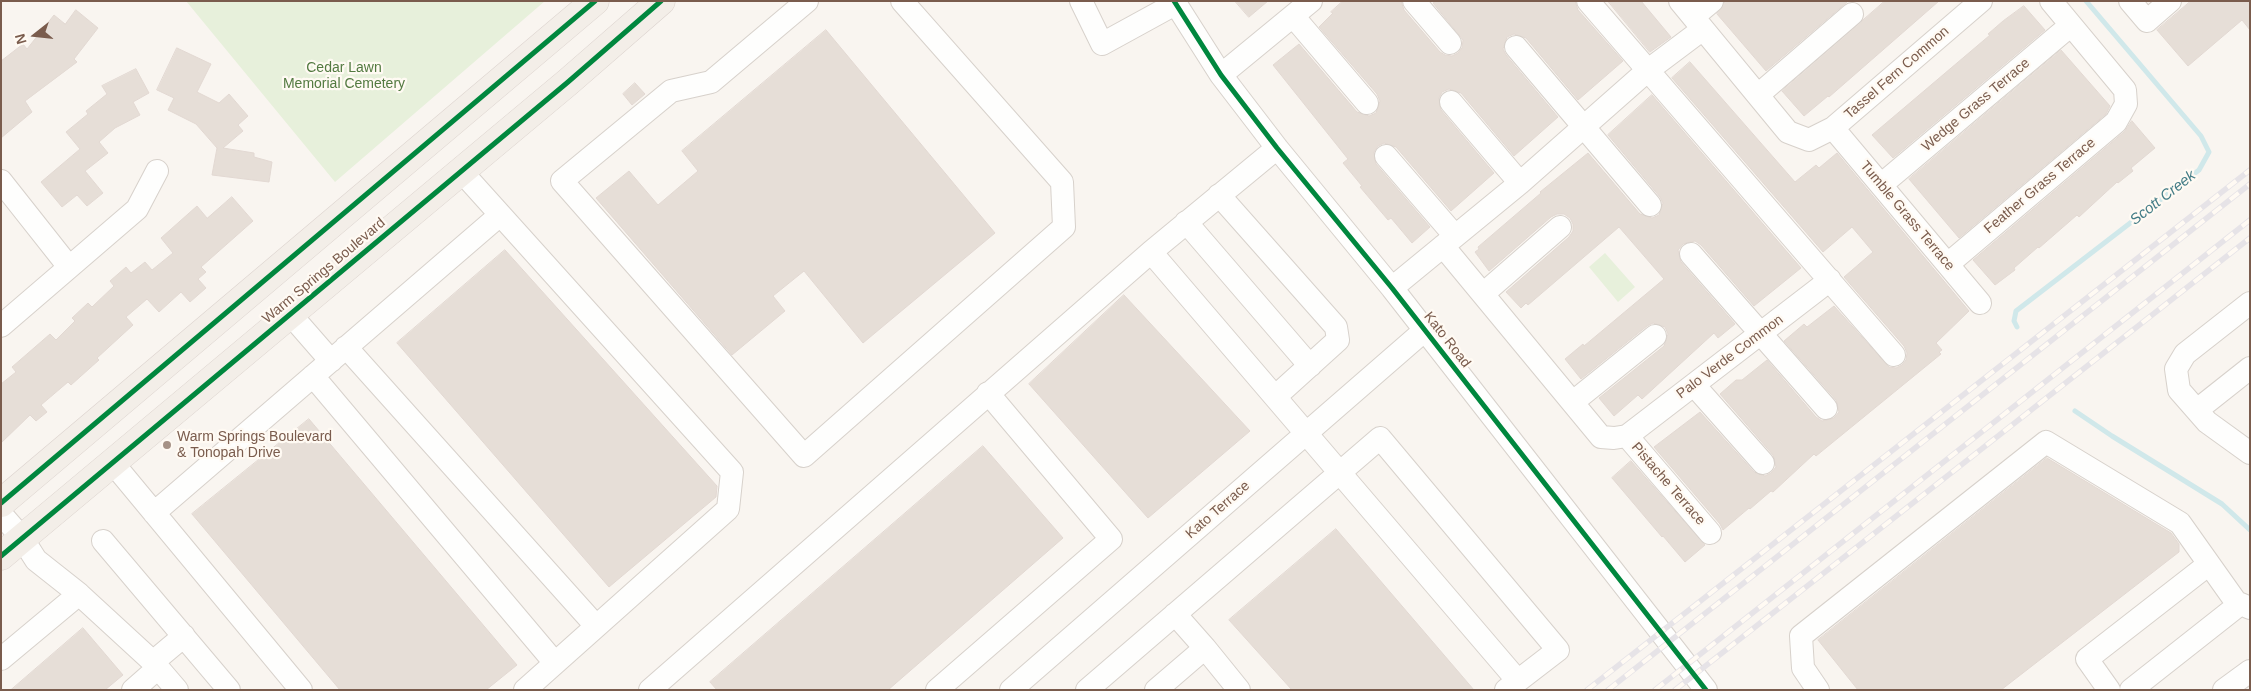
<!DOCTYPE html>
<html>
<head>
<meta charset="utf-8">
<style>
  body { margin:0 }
  #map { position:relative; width:2251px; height:691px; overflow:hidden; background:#f9f5f0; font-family:Arial,sans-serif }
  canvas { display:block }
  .frame { position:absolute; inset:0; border:2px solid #7a5c4d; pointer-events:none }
  .north { position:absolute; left:10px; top:10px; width:50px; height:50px; -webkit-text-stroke:4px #fffaf3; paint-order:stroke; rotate:254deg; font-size:14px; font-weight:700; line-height:20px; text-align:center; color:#7a5c4d }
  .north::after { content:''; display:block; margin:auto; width:18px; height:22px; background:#7a5c4d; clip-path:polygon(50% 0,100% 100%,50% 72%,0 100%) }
</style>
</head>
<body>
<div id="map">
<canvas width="2251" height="691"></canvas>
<div class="frame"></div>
<div class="north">N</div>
</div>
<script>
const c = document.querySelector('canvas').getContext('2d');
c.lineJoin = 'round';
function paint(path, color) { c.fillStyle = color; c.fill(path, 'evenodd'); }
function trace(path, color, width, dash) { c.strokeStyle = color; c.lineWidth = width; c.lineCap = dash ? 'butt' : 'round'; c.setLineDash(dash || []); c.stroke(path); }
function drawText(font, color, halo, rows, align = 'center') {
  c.font = font + ' Arial,sans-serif'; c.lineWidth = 4.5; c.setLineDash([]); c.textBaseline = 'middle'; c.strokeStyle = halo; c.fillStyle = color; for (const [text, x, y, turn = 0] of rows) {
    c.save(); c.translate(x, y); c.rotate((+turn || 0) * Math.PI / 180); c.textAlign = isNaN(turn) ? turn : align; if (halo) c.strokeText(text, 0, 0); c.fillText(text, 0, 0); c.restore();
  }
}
paint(new Path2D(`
  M186,1h359l-210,181z
  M1605,253l30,34 -17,15 -29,-35z`), '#e7f0db');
trace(new Path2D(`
  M2017,327l-3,-6 2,-10 183,-141 10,-18 -8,-16 -115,-135
  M2075,411l37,25 110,68 28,26`), '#d0e8ea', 5);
const building = new Path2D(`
  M1235,1h33l-19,16z
  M1343,1h58l3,9 36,42 5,3 7,1 6,-3 4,-5 1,-8 -30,-37 3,-2h139l3,9 45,51 -45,39 -52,-62 -12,-4 -7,3 -4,12 3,6 52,62 -44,39 -53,-63 -12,-4 -7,3 -3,6 2,12 53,63 -43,38 -55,-64 -12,-4 -6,3 -4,6 2,12 54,63 -18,16 -21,-25 -3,2 -28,-33 2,-1 -19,-23 5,-4 -75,-94 26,-21 58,68 12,4 7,-3 4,-12 -3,-7 -58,-67 14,-14 -2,-1z
  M1608,1h33l30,36 -21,15z
  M1726,1h121v1l-81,69 -49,-57z
  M1885,1h54l-110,96 -1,-1 -24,20 -22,-25z
  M2191,1h59v29l-8,-10 -54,46 -31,-36z
  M2024,6l21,24 -152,128 -21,-23 118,-100 -2,-1 15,-13z
  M76,10l22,18 -24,31 3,3 -52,39 7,11 -31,26v-77l22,-17 4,5 27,-34 11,9z
  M826,30l169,203 -132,110 -59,-72 -31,25 12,15 -53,44 -136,-157 33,-27 29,34 40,-34 -16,-20z
  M177,48l34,16 -14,28 22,11 10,-9 19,22 -10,9 5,6 -20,17 31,5v4l18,5 -3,20 -57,-7 5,-27 -21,-24 -28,-14 6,-12 -17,-8z
  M2061,50l49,56 -4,8 -147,124 -50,-59z
  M1690,62l105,120 21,-17 3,3 18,-15 132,158 -33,32 6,7 -3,2 2,2 -125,102 -2,-2 -41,38 -2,-1 -21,18 -1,-1 -26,22 -3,-6 -66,-77 46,-35 54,60 11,4 6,-3 5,-6 -3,-12 -53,-61 16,-14h6l25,-20 49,57 6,4 12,-3 5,-6 -3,-12 -52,-59 20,-17 3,3 27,-21 55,61 7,1 6,-3 4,-5 1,-7 -3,-7 -60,-69 29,-25 -21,-25 -29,25 -151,-174z
  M136,69l13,24 -16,9 7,13 -25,13 -16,14 9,11 -23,18 18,22 -16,13 -10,-11 -15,12 -21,-25 39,-33 -14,-17 22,-18 -2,-3 21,-17 -5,-8z
  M635,83l10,11 -13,11 -9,-11z
  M1652,95l149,173 -47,38 -53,-61 -6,-4 -12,3 -5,6 3,12 54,62 -17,14 -4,-5 -72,66 -4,-4 -24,21 -15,-18 65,-52 4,-12 -3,-7 -12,-4 -6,3 -66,53 -16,-20 18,-15 1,2 80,-67 -45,-52 -91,78 -2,-2 -5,5 -15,-16 63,-55 4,-6v-7l-3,-6 -6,-4h-7l-6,3 -62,54 -14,-19 4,-3 -1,-2 63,-54 -1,-1 48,-39 52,61 12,4 7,-3 4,-12 -3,-6 -52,-62z
  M2132,121l23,27 -24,20 2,3 -15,12 -1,-1 -38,35 -2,-2 -38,33 -1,-1 -24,21 1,2 -20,15 -22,-25 151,-128z
  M232,197l21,24 -52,46 5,5 -8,7 8,9 -16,14 -9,-10 -22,20 -12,-13 -21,18 7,8 -36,33 2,2 -28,25 -3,-3 -27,23 6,7 -11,9 -6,-6 -29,28v-59l15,-12 -4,-5 38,-33 6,6 19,-19 -3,-3 16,-15 4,4 22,-21 -4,-5 16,-14 5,6 14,-11 7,8 21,-17 -12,-15 36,-32 10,12z
  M505,250l212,236 -1,11 -107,90 -212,-244z
  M1124,295l126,136 -102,87 -119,-134z
  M309,419l208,246 -31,25h-146l-148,-176z
  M983,446l80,92 -175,152h-171l-7,-8z
  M2047,458l124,75 8,11v8l-178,138h-143l-40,-50z
  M1631,461l74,84 -20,17 -22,-26 -1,1 -50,-59z
  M1336,529l138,161h-182l-63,-70z
  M83,628l40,47 -18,15h-94z`);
paint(building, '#e6ded7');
trace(building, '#e2d8d2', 1);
const minor = new Path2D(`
  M807,1l-96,81 -40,9 -109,90 242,275 260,-229 -2,-45 -160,-181
  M1081,1l21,43 73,-40
  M1174,1l47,74 56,73 115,140 314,402
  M1414,1l36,42
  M1588,1l306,354
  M1680,1l108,131 21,8 24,-12 148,-127
  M2130,1l17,20 23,-20
  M1293,16l74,87
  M1693,17l19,-16
  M1516,47l134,158
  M1221,75l90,-74
  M1758,95l94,-81
  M1451,102l69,81
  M1833,128l147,175
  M1386,156l69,80
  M461,171l271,301 -4,37 -203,181
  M1,181l68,86
  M1881,185l190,-160
  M1219,195l117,132 2,13 -63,57
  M1186,222l124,144
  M1443,246l158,191 13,1 13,-2 203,-156
  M1151,252l367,429
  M1691,254l135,154
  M1948,264l168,-142 10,-18 -1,-14 -74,-89
  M1392,288l128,-105 127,-112 56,-42
  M1483,294l77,-67
  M2250,303l-65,51 -9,15 3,21 28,32 43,31
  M290,314l41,47
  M1,326l136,-117 20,-38
  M346,347l250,279
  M313,376l242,287
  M1694,385l69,78
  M1573,402l82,-66
  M2197,410l53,-42
  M1627,436l83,97
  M112,462l189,228
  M154,513l346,-298
  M1,514l21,24 14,22 43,34 -78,65
  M103,541l126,149
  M79,594l74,68 24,28
  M1175,614l30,34
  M153,662l31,-26
  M133,690l25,-22
  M650,690l501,-438 126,-104
  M937,690l174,-151 -123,-146
  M1011,690l414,-360
  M1087,690l293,-252 178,212 -52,40
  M1156,690l49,-42 34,42
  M1818,690l-15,-22 -2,-32 245,-194 134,81 56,79 14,6
  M2109,690l-22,-31 122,-95
  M2131,690l109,-86
  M2224,690l26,-19`);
const major = new Path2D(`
  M1,503l594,-502
  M1,556l567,-474 93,-81`);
trace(minor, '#d7d1cb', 24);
trace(major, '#dad1cc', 29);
trace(minor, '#fefefd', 22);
trace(major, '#f3eee8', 28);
const rail = new Path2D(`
  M1587,690l663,-520
  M1608,690l642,-506
  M1655,690l595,-470
  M1675,690l575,-452`);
trace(rail, '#e6e3e7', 5.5);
trace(rail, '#fffaf3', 4, [11]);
trace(new Path2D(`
  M1174,1l47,74 56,73 115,140 314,402
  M1,503l594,-502
  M1,556l567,-474 93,-81`), '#00873e', 5);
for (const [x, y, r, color] of [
  [167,445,5,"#a69286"]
]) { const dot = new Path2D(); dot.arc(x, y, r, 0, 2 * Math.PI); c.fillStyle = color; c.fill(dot); trace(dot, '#fffaf3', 2); }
drawText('14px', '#537a41', '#fffaf3', [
  ["Cedar Lawn",344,68],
  ["Memorial Cemetery",344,84]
]);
drawText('14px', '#7a5c4d', '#fffaf3', [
  ["Tassel Fern Common",1897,73,-41],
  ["Wedge Grass Terrace",1976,105,-40],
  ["Feather Grass Terrace",2040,186,-40],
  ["Tumble Grass Terrace",1907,216,50],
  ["Warm Springs Boulevard",324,271,-40],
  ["Kato Road",1447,340,52],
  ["Palo Verde Common",1730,357,-37],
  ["Pistache Terrace",1668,484,49],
  ["Kato Terrace",1218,510,-41]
]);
drawText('14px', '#7a5c4d', '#fffaf3', [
  ["Warm Springs Boulevard",177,437],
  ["& Tonopah Drive",177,453]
], 'left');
drawText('italic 15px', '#437c86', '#fffaf3', [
  ["Scott Creek",2163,198,-38]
]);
</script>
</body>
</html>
